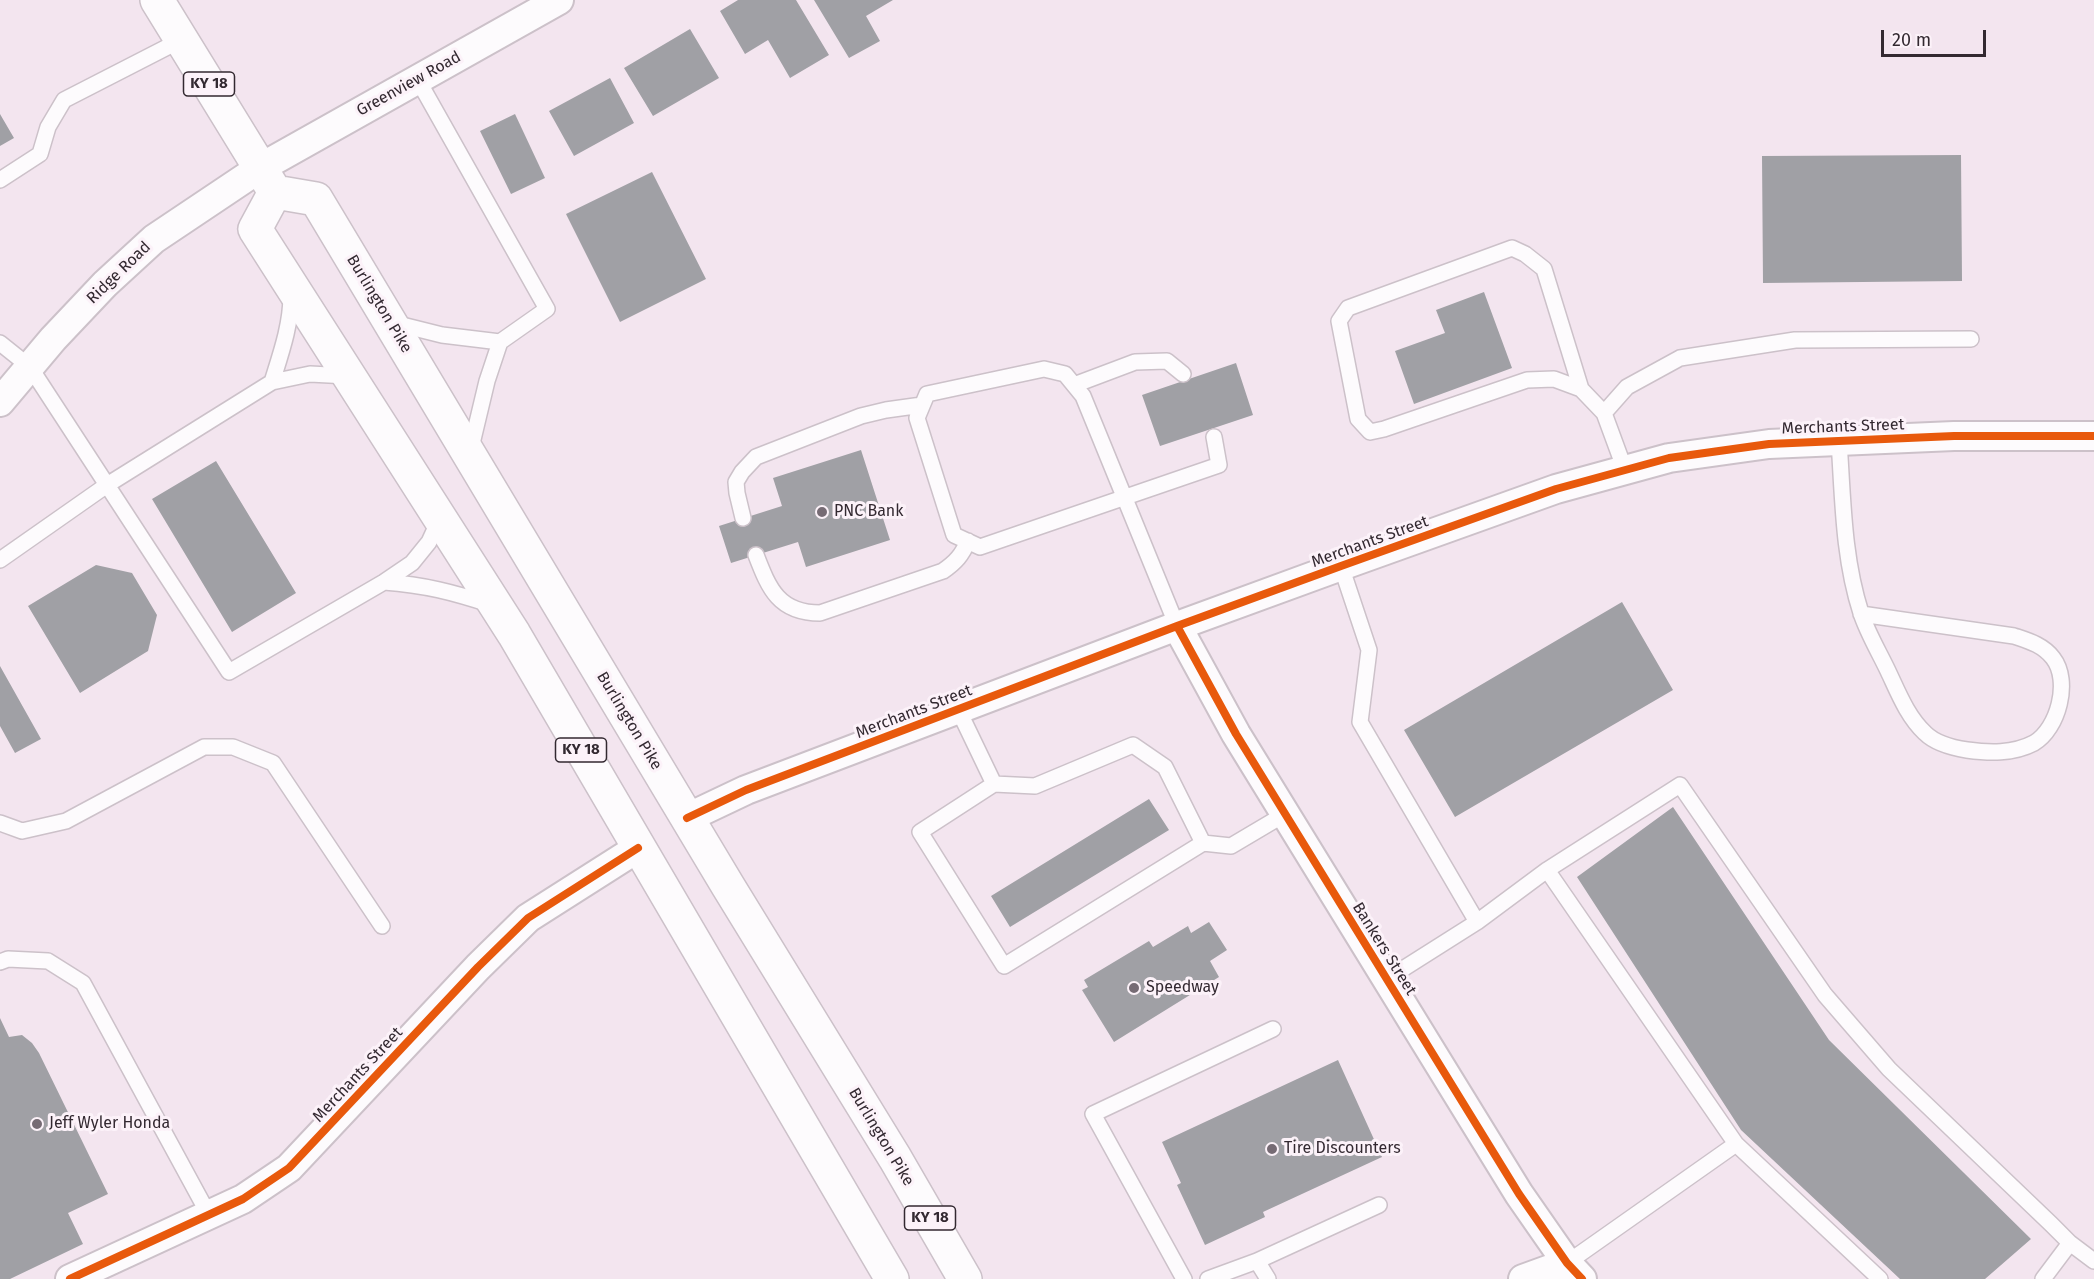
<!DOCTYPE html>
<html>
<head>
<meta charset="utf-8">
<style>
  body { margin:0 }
  #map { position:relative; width:2094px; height:1279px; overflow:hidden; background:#f3e5ef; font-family:"Fira Sans",sans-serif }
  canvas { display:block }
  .scale { position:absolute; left:1881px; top:30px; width:105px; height:27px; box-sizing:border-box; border:3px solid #332931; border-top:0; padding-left:8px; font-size:18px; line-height:21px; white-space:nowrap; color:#332931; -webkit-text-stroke:4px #fcf2f9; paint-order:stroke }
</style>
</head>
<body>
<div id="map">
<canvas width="2094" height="1279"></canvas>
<div class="scale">20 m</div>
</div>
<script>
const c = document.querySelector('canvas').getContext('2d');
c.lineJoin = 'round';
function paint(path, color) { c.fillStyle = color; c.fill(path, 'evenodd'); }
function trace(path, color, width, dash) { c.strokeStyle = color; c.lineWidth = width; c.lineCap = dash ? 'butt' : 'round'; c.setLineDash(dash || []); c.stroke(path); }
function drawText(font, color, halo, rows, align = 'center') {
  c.font = font + ' "Fira Sans",sans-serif'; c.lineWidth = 6; c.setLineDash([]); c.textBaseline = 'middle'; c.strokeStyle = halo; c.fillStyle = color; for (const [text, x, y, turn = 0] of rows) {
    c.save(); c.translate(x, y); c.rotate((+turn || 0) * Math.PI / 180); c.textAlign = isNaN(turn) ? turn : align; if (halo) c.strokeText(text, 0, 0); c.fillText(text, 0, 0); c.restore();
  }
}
paint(new Path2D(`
  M738,0h58l33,55 -39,23 -22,-38 -23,14 -25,-43z
  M814,0h79l-27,16 14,25 -31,17z
  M690,29l29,49 -66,38 -29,-48z
  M610,78l24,45 -60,33 -25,-45z
  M0,114l14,24 -14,8z
  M515,114l30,64 -34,16 -31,-63z
  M1961,155l1,126 -199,2 -1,-127z
  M652,172l54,107 -86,43 -54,-108z
  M1484,292l28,76 -98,36 -19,-53 50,-18 -9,-23z
  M1236,363l17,52 -93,31 -18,-51z
  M861,450l29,90 -84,27 -8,-25 -67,21 -12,-37 63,-20 -9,-28z
  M216,461l80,132 -64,39 -80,-133z
  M96,565l36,8 25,42 -9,36 -68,42 -52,-87z
  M1622,602l51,88 -218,127 -51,-87z
  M0,666l41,73 -26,14 -15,-27z
  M1149,799l20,31 -159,97 -19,-31z
  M1673,807l156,233 202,199 -46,40h-85l-159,-149 -164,-253z
  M1209,922l18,28 -17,11 9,16 -105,65 -32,-52 6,-3 -4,-7 65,-39 4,6 35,-21 3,7z
  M0,1018l9,19 13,-2 10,8 7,10 69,141 -40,19 15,31 -73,35h-10z
  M1338,1060l44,97 -119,55 2,5 -60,28 -28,-60 4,-2 -19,-41z`), '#a0a0a5');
const lane = new Path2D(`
  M418,80l129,229 -47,33 -13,39 -17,71
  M0,180l40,-26 8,-27 16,-27 117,-60
  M394,323l48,12 58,7
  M0,343l30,24 199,305 155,-90 28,-19 17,-21 11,-24
  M272,382c9,-29 19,-57 19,-87
  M1074,385l61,-23 32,-1 16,13
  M1581,389l-37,-120 -19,-15 -13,-6 -164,60 -9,13 19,98 12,13 14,-3 143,-49 27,-1 27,10 23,24
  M1839,441c4,58 4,116 22,172 6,19 18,39 27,58 10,21 19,45 37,62 10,10 29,15 42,17 22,3 46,4 67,-7 24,-14 37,-62 19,-85 -10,-13 -24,-17 -39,-22l-153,-22
  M1625,470l-21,-57 23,-26 53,-29 115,-18 176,-1
  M743,518l-6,-25 -1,-11 6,-10 14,-15 105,-41 25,-6 36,-5
  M756,555c13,34 23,58 64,58l123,-42c13,-9 19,-16 25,-30
  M0,560l107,-75 165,-103 38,-8 38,2
  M1341,566l28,84 -9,72 117,200
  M384,582c41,3 68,10 108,23
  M1177,626l-94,-230 -18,-22 -21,-5 -117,25 -10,24 37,117 26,12 239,-82 -5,-28
  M958,709l36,75 41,2 98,-41 32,22 38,76 28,3 54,-32
  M994,784l-74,48 84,134 199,-123
  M0,823l22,8 44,-10 138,-74h29l40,16 109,163
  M1547,870l189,274 144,135
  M0,962l8,-3 40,2 35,22 126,232
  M1387,979l90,-57 70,-52 133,-85 145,210 64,74 162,155 19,19 24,18
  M1257,1261l122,-56
  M1567,1263l169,-119
  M1184,1279l-91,-165 180,-85
  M1208,1279l49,-18 11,18
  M2043,1279l27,-36`);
const street = new Path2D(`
  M0,402l53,-63 52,-55 49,-45 106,-71 299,-168
  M1177,626l59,108 283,460 48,69 15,16
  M687,818l59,-28 431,-164 164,-60 215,-77 113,-31 100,-14 185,-8h140
  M70,1279l173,-80 46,-31 189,-201 50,-49 110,-70
  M1523,1279l44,-16`);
const primary = new Path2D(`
  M157,0l118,192 41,7 412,687 167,272 70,121
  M275,192l-20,37 259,405 378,645`);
trace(lane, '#ccc1c9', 18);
trace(street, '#ccc1c9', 32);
trace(primary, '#ccc1c9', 36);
trace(lane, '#fdfbfd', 15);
trace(street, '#fdfbfd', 28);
trace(primary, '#fdfbfd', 33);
trace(new Path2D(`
  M1177,626l59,108 283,460 48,69 15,16
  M687,818l59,-28 431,-164 164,-60 215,-77 113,-31 100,-14 185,-8h140
  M70,1279l173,-80 46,-31 189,-201 50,-49 110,-70`), '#e8590c', 8);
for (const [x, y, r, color] of [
  [822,512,6,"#766b74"],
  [1134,988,6,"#766b74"],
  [37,1124,6,"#766b74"],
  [1272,1149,6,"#766b74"]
]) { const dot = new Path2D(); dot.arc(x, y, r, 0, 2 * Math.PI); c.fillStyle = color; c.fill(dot); trace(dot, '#fcf2f9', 2); }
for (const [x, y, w] of [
  [209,84,51],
  [581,750,51],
  [930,1218,51]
]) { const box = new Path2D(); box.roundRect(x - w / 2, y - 12, w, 24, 4.5); c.fillStyle = '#fcf2f9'; c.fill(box); trace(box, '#332931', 1.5); }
drawText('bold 15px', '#332931', null, [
  ["KY 18",209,84],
  ["KY 18",581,750],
  ["KY 18",930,1218]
]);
drawText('16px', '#332931', '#fcf2f9', [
  ["Greenview Road",409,84,-29],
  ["Ridge Road",119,273,-44],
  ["Burlington Pike",379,304,59],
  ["Merchants Street",1843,427,-2],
  ["Merchants Street",1370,542,-20],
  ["Merchants Street",914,712,-21],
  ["Burlington Pike",629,721,59],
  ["Bankers Street",1384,949,58],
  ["Merchants Street",358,1075,-47],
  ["Burlington Pike",881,1137,59]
]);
drawText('16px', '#332931', '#fcf2f9', [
  ["PNC Bank",834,512],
  ["Speedway",1146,988],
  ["Jeff Wyler Honda",49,1124],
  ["Tire Discounters",1284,1149]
], 'left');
</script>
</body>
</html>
